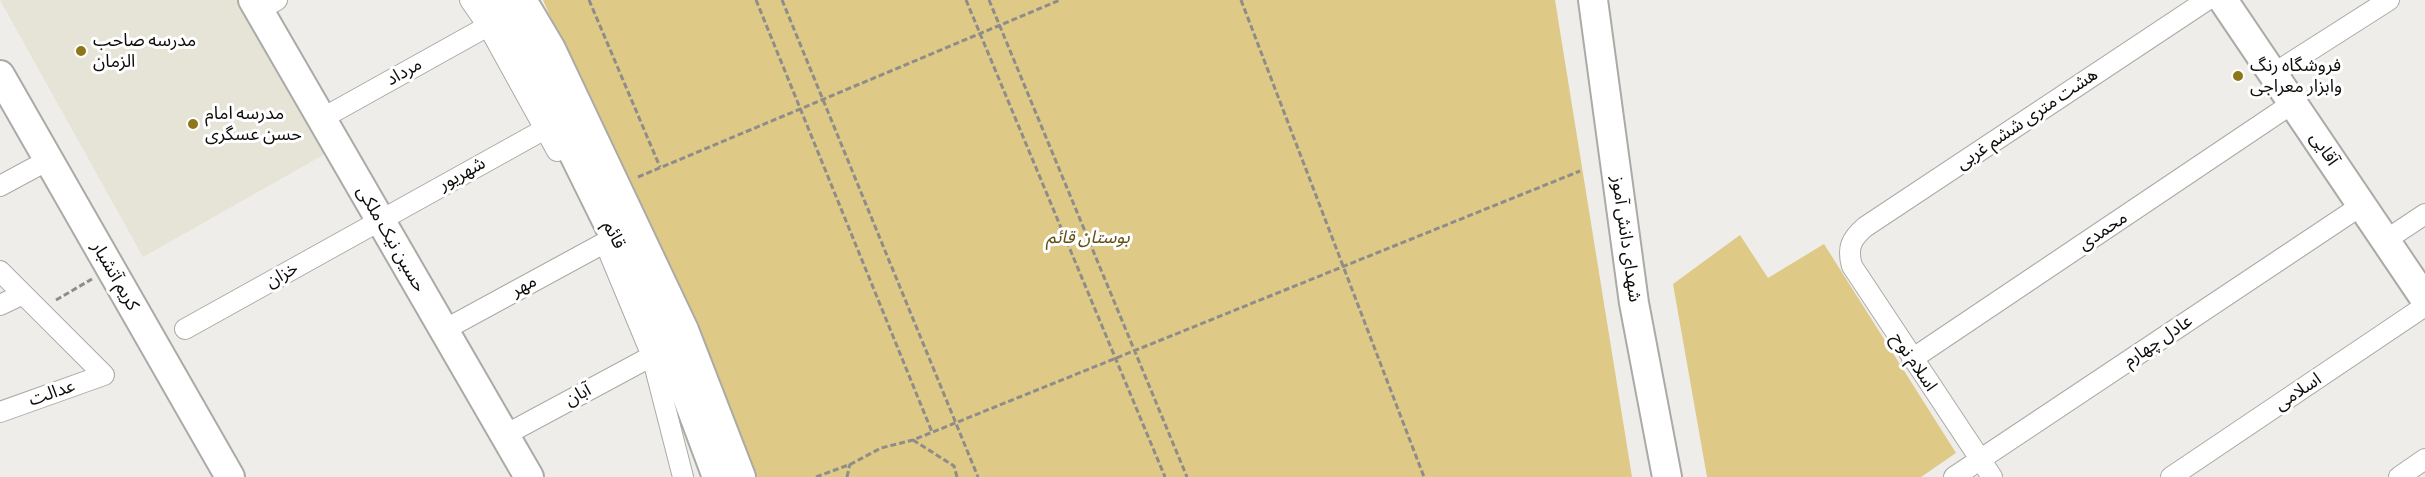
<!DOCTYPE html>
<html>
<head>
<meta charset="utf-8">
<style>
  body { margin:0 }
  canvas { display:block; background:#efede9 }
</style>
</head>
<body>
<canvas width="2425" height="477"></canvas>
<script>
const c = document.querySelector('canvas').getContext('2d');
c.lineJoin = 'round';
function paint(path, color) { c.fillStyle = color; c.fill(path, 'evenodd'); }
function trace(path, color, width, dash) { c.strokeStyle = color; c.lineWidth = width; c.lineCap = dash ? 'butt' : 'round'; c.setLineDash(dash || []); c.stroke(path); }
function drawText(font, color, halo, rows, align = 'center') {
  c.font = font + ' Literata,"Noto Sans Arabic",serif'; c.lineWidth = 6; c.setLineDash([]); c.textBaseline = 'middle'; c.strokeStyle = halo; c.fillStyle = color; for (const [text, x, y, turn = 0] of rows) {
    c.save(); c.translate(x, y); c.rotate((+turn || 0) * Math.PI / 180); c.textAlign = isNaN(turn) ? turn : align; if (halo) c.strokeText(text, 0, 0); c.fillText(text, 0, 0); c.restore();
  }
}
paint(new Path2D(`
  M0,0h247l85,150 -189,107z`), '#e6e3d7');
paint(new Path2D(`
  M543,0h1012l77,477h-881z
  M1740,235l28,43 56,-34 132,209 -35,24h-214l-34,-193z`), '#dec986');
const street = new Path2D(`
  M470,0l18,26 69,125
  M259,10l18,-10
  M2273,74l116,-74
  M321,119l167,-93
  M0,186l39,-21
  M2386,240l39,-26
  M610,255l42,101 31,121
  M0,271l104,104 -104,37
  M0,305l23,-11
  M185,329l360,-200
  M444,330l160,-87
  M1912,359l381,-256
  M505,435l147,-79
  M1954,477l408,-272
  M1992,477l-140,-211c-5,-18 -1,-27 13,-39l342,-227
  M2171,477l254,-171
  M2399,477l26,-18`);
const secondary = new Path2D(`
  M253,0l276,477
  M495,0l17,29 155,314 50,134
  M522,0l29,49 133,281 57,147
  M1593,0l41,303 33,174
  M2223,0l202,299
  M0,75l230,402`);
trace(street, '#abaaa6', 22);
trace(secondary, '#abaaa6', 32);
trace(new Path2D(`
  M589,0l71,167
  M756,0l176,432
  M782,0l196,477
  M966,0l199,477
  M989,0l198,477
  M1241,0l183,477
  M638,177l422,-177
  M56,300l36,-21
  M913,440l41,26 3,11
  M816,477l35,-13 30,-16 32,-8 667,-269
  M847,477l3,-13`), '#8e8d8a', 3, [6, 3]);
trace(street, '#fff', 20);
trace(secondary, '#fff', 28);
for (const [x, y, r, color] of [
  [81,51,6,"#8f761b"],
  [2238,76,6,"#8f761b"],
  [193,124,6,"#8f761b"]
]) { const dot = new Path2D(); dot.arc(x, y, r, 0, 2 * Math.PI); c.fillStyle = color; c.fill(dot); trace(dot, '#fff', 2); }
drawText('18px', '#0c0c0a', '#fff', [
  ["مدرسه صاحب",93,41],
  ["الزمان",93,62],
  ["فروشگاه رنگ",2250,66],
  ["وابزار معراجی",2250,87],
  ["مدرسه امام",205,114],
  ["حسن عسگری",205,135]
], 'left');
drawText('18px', '#0c0c0a', '#fff', [
  ["مرداد",404,72,-29],
  ["هشت متری ششم غربی",2027,119,-34],
  ["آقایی",2324,149,56],
  ["شهریور",462,174,-29],
  ["محمدی",2103,231,-34],
  ["قائم",614,235,64],
  ["حسین نیک ملکی",391,239,60],
  ["شهدای دانش آموز",1626,239,82],
  ["خزان",282,275,-29],
  ["کریم آتشبار",115,276,60],
  ["مهر",524,286,-28],
  ["عادل چهارم",2158,341,-34],
  ["اسلام نوح",1914,362,56],
  ["اسلامی",2298,392,-34],
  ["عدالت",52,393,-19],
  ["آبان",578,395,-28]
]);
drawText('italic 18px', '#635114', '#fff', [
  ["بوستان قائم",1088,238]
]);
</script>
</body>
</html>
